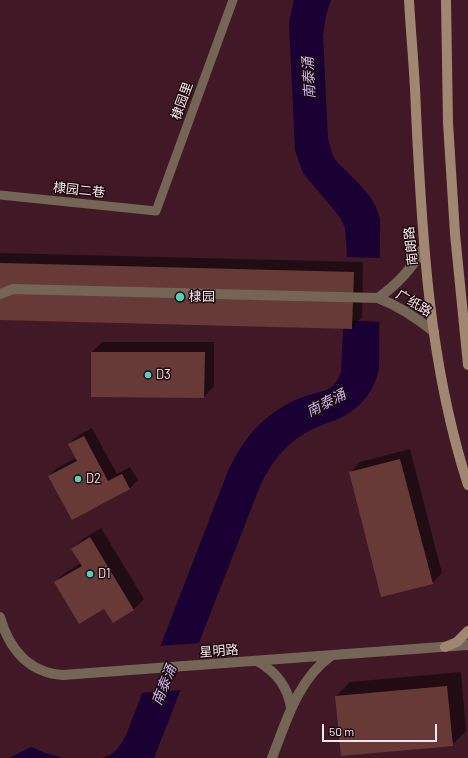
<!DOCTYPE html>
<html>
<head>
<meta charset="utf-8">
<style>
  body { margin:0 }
  #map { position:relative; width:468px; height:758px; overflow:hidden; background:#411825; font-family:Barlow,sans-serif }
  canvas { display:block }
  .scale { position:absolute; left:322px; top:724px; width:115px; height:18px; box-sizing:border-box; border:2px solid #fde6eb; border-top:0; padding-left:5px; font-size:12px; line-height:14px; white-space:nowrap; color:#fde6eb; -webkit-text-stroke:3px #1c0a0f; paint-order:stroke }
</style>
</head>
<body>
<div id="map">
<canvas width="468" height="758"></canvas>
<div class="scale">50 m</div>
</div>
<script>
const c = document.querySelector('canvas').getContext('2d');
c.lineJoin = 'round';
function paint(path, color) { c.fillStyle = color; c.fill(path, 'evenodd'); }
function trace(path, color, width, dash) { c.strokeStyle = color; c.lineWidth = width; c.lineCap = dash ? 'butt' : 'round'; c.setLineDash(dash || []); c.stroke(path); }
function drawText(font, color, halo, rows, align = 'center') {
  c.font = font + ' Barlow,"Noto Sans SC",sans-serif'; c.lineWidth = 3; c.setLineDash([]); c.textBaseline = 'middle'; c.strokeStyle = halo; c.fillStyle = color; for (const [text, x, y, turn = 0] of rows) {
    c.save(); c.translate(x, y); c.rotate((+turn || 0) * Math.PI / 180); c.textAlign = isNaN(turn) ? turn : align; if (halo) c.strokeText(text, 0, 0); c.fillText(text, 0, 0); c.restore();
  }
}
paint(new Path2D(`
  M294,0h37l-5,15 -3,20 5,103c1,6 3,12 5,18 3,6 9,11 14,16 15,15 28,26 33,47l-1,149c-4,24 -20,42 -43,52 -11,4 -23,8 -34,15 -20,13 -32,30 -42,51l-106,272h-51c13,-4 18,-13 24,-25l101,-262c10,-21 22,-40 40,-54 10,-8 23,-16 35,-20 19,-7 30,-3 38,-25l6,-119 -2,-25 -4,-9 -6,-8 -32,-38 -8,-23 -6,-127z
  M31,747l14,6 19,5h-55z`), '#1a0033');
paint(new Path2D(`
  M344,257l38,1v64l-40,-2z
  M201,643l-18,47 -43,3 18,-47z`), '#411825');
paint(new Path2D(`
  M0,253l363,9 -1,55 -10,11 -352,-9z
  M102,342h112v44l-10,11 -112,-45z
  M92,428l25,46 13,-7 8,13 -8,8 -58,30 -23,-42 8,-8 19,-10 -7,-14 8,-8z
  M410,449l32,124 -10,10 -82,-111 10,-10z
  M101,528l43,71 -10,10 -21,13 -8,-14 -50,-26 11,-10 15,-9 -8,-14 10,-10z
  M461,672l5,59 -14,14 -116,-49 14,-14z`), '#0007');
paint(new Path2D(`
  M0,263l354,9 -2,57 -352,-9z
  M91,352h114l-1,46 -113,-1z
  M84,436l24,45 14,-7 8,15 -58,31 -24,-44 29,-15 -9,-17z
  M400,459l33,125 -52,13 -32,-125z
  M90,537l44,73 -21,13 -9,-14 -25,15 -25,-42 28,-16 -11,-17z
  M447,686l6,60 -112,10 -6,-60z`), '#673a38');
trace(new Path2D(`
  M0,195l156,16 77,-211`), '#756557', 9);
trace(new Path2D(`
  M0,294l13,-5 365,9c21,8 39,20 56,34
  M378,298c20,-14 34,-29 46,-51
  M0,617c9,32 29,56 63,58l405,-30
  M257,661c18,10 31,26 34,47
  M272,758c14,-36 26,-79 59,-102`), '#756557', 10);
trace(new Path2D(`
  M409,0c2,37 6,74 7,112 6,125 13,253 52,373
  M446,0l2,123 7,111 13,131
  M445,647l12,-5 11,-11`), '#a18772', 10);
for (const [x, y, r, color] of [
  [180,297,5,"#5acebd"],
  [148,375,4,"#5acebd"],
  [78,479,4,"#5acebd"],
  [90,574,4,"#5acebd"]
]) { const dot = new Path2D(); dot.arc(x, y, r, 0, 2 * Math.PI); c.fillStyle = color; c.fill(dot); trace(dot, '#1c0a0f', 1.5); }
drawText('13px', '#fde6eb', '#1c0a0f', [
  ["棣园里",182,101,-70],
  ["棣园二巷",79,190,6],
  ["南朗路",411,246,-96],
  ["广纸路",414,303,31],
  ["星明路",219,651,-4]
]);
drawText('13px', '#fde6eb', '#1c0a0f', [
  ["棣园",189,297],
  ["D3",156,375],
  ["D2",86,479],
  ["D1",98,574]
], 'left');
drawText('italic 14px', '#cab5eb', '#1c0a0f', [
  ["南泰涌",309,78,-93],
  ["南泰涌",326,403,-27],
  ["南泰涌",164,685,-68]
]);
</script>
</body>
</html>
